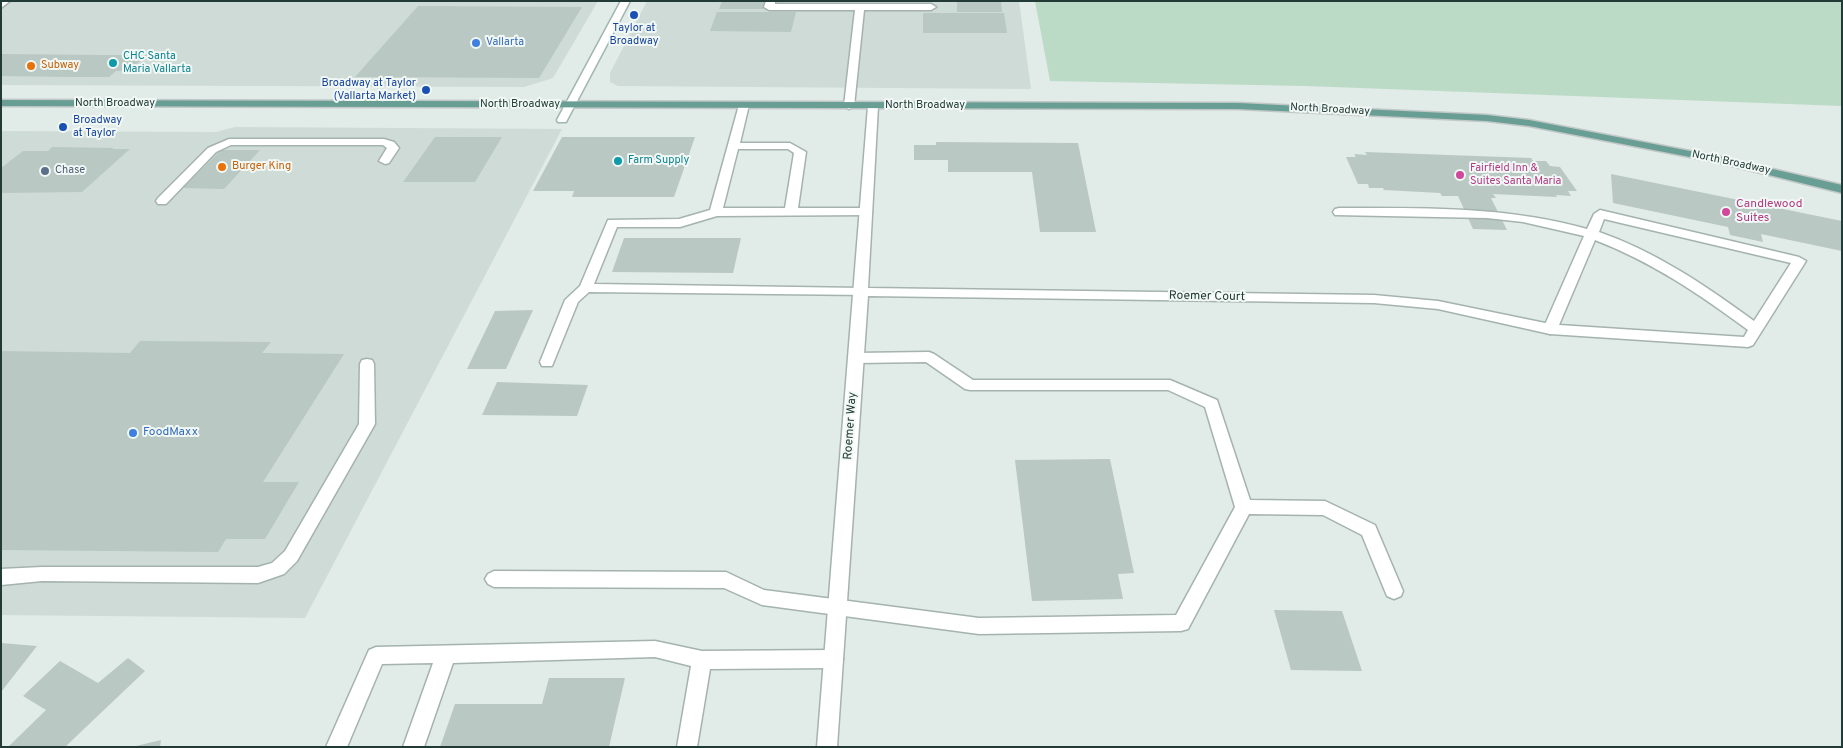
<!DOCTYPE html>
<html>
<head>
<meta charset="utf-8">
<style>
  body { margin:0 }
  #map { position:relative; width:1843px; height:748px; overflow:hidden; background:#e1ebe7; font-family:Overpass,sans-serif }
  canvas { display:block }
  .frame { position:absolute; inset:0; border:2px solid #223b36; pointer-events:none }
</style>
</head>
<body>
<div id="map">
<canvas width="1843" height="748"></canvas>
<div class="frame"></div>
</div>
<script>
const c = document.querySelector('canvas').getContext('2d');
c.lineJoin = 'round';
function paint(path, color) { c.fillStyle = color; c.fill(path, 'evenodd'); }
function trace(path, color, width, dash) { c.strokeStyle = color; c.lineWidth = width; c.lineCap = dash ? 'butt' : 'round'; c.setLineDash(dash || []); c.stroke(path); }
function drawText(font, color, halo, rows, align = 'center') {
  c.font = font + ' Overpass,sans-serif'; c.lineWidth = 4; c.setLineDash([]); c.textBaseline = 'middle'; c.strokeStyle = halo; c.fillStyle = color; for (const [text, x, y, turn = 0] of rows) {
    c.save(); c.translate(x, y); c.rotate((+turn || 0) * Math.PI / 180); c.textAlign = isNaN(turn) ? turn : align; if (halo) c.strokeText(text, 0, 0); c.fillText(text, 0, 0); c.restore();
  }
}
paint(new Path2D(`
  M1,1h597l-45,77 -29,9 -523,-2z
  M647,1h372l12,88 -413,-3 -8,-4v-9z
  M235,127l327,2 -257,489 -304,-3v-484l215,1z`), '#cfdbd6');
paint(new Path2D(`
  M1035,1h807v105l-536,-20 -256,-5z`), '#bbdbc6');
paint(new Path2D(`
  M722,1h43l-2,8h-44z
  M957,1h44l1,11h-45z
  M418,6l164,1 -43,71 -184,-1z
  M717,12h79l-5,20 -81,-1z
  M923,13h81l3,20h-84z
  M1,54l99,1h48l-21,16h-11l-7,6h-39l-69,-1z
  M435,137h67l-27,45h-72z
  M562,137h133l-21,60h-102l2,-6h-41z
  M936,142l142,1 18,89h-56l-8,-60h-84v-12h-34v-15h22z
  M52,147l62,1 -2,1h18l-48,43 -81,1v-25l22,-17h25z
  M221,150h39l-36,39 -41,-1z
  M1365,152l166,6 2,3h13l4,5 10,1 17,24h-9l3,5 -15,-1 1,2 -64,-3 3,4h-5l16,32 -34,-1 -15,-33h-16l-2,-3 -56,-3 -1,-2h-14l-1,-4h-10l-12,-27h10l-2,-3 13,1z
  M1611,174l231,47v30l-81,-17 2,8 -33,-7 -2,-8 -115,-24z
  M624,238h117l-8,35 -121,-1z
  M533,310l-27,59h-39l28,-58z
  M140,341l131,1 -9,11 82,1 -81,128h36l-34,57h-39l-8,13 -217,-2v-199l129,2z
  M497,382l91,3 -11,31 -95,-1z
  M1110,459l24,114 -16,1 5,25 -91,2 -17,-141z
  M1274,610l68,1 20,60 -71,-1z
  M1,643l36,3 -36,46z
  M128,658l17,13 -80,76h-57l38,-37 -23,-14 37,-35 38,22z
  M549,678h76l-16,69h-169l15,-43h87z
  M161,740l-1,7h-24v-1z`), '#b9c8c3');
const lane = new Path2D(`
  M766,1h9v3h156l5,3 -5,3h-67l-10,96 -5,3 -5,-3 11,-96h-86l-5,-3z
  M744,102l5,3 -9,38h50l16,9 -8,56h68l6,4 -2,3 -153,1 -37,11h-63l-23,57 267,4 5,1 2,3 -2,3 -277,-3 -11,10 -26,64h-10l-2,-4 25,-62 15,-14 28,-66 71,-1 31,-9 29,-105zM738,149h50l6,4 -9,55h-62z
  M229,139h155l10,3 5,6 -10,15 -4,1 -6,-3 8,-13 -4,-3h-152l-15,7 -50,52h-8l-2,-3 2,-3 50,-50z
  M1339,208c84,0 167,-2 248,21l7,-15 6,-4 199,47 7,4 -53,84 -5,2 -198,-13 -5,-2 -2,-3 41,-93 -61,-14 -36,-4 -152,-3 -2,-3 2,-3zM1604,219l187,44 -37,58c-49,-36 -98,-69 -155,-89zM1595,240c57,22 104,54 153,90l-4,7 -185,-12z
  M929,352l5,2 39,26h197l47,20 33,100 75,1 50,24 28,66 -2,5 -7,3 -7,-3 -25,-61 -39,-20 -74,-1 -61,115 -7,2 -202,3 -217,-29 -38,-17 -230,-1 -6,-3 -3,-5 3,-5 6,-3 232,1 38,18 215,28 197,-3 59,-108 -30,-100 -37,-17h-198l-5,-1 -39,-27 -70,1 -5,-2 -2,-3 2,-3 5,-2z
  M367,359l5,1 2,4 1,60 -78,137 -13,13 -26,9 -216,-2 -41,4v-16l41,-2h216l14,-4 13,-12 74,-127 1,-60 2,-4z
  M655,641l47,10 131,-1 7,3 3,6 -3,6 -7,3 -123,1 -13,78h-20l14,-81 -36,-9 -202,6 -29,84h-21l30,-84 -51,1 -35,83h-21l43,-97 7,-3z`);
const street = new Path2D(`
  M1,1h9l-9,7z
  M873,103l5,3 -10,182 506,7 64,6 112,23 5,2 2,3 -2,3 -5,2 -112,-25 -64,-6 -506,-7 -31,451h-20l51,-641z`);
const secondary = new Path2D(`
  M621,1h9l-63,119 -1,2h-8l-1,-2z`);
const primary = new Path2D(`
  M1,100l1237,3 249,12 42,5 187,36 126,29v8l-126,-31 -187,-36 -42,-5 -249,-12 -1237,-3z`);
trace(lane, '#a4b3ae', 3);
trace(street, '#a4b3ae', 3);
trace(secondary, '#a0b6b0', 3);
trace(primary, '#c1c8c7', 3);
paint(lane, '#fff');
paint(street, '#fff');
paint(secondary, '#fff');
paint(primary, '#689e94');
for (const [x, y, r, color] of [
  [634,15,5,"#1a4fb4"],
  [476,43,5,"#3f7fe0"],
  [113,63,5,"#0f9aa8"],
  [31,66,5,"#e8710a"],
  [426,90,5,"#1a4fb4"],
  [63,127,5,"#1a4fb4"],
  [618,161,5,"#0f9aa8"],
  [222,167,5,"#e8710a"],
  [45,171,5,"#5c6f8a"],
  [1460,175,5,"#d1479c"],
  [1726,212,5,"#d1479c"],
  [133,433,5,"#3f7fe0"]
]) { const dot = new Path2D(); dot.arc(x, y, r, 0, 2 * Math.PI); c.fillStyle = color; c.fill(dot); trace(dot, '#f1f8f5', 2); }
drawText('11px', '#164399', '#f1f8f5', [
  ["Taylor at",634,29],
  ["Broadway",634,42],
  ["Broadway at Taylor",416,84,"right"],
  ["(Vallarta Market)",416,97,"right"],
  ["Broadway",73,121,"left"],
  ["at Taylor",73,134,"left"]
]);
drawText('11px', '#366cbe', '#f1f8f5', [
  ["Vallarta",486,43]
], 'left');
drawText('11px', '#0d838f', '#f1f8f5', [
  ["CHC Santa",123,57],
  ["Maria Vallarta",123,70],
  ["Farm Supply",628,161]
], 'left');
drawText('11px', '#c56008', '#f1f8f5', [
  ["Subway",41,66],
  ["Burger King",232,167]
], 'left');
drawText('11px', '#223b36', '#f1f8f5', [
  ["North Broadway",115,104],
  ["North Broadway",520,105],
  ["North Broadway",925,106],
  ["North Broadway",1330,110,3],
  ["North Broadway",1731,163,12]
]);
drawText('11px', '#b23c85', '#f1f8f5', [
  ["Fairfield Inn &",1470,169],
  ["Suites Santa Maria",1470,182]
], 'left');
drawText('11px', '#4e5e75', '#f1f8f5', [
  ["Chase",55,171]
], 'left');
drawText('12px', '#b23c85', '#f1f8f5', [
  ["Candlewood",1736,205],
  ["Suites",1736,219]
], 'left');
drawText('12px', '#223b36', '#f1f8f5', [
  ["Roemer Court",1207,297,1],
  ["Roemer Way",851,426,-86]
]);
drawText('12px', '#366cbe', '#f1f8f5', [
  ["FoodMaxx",143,433]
], 'left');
</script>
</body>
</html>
